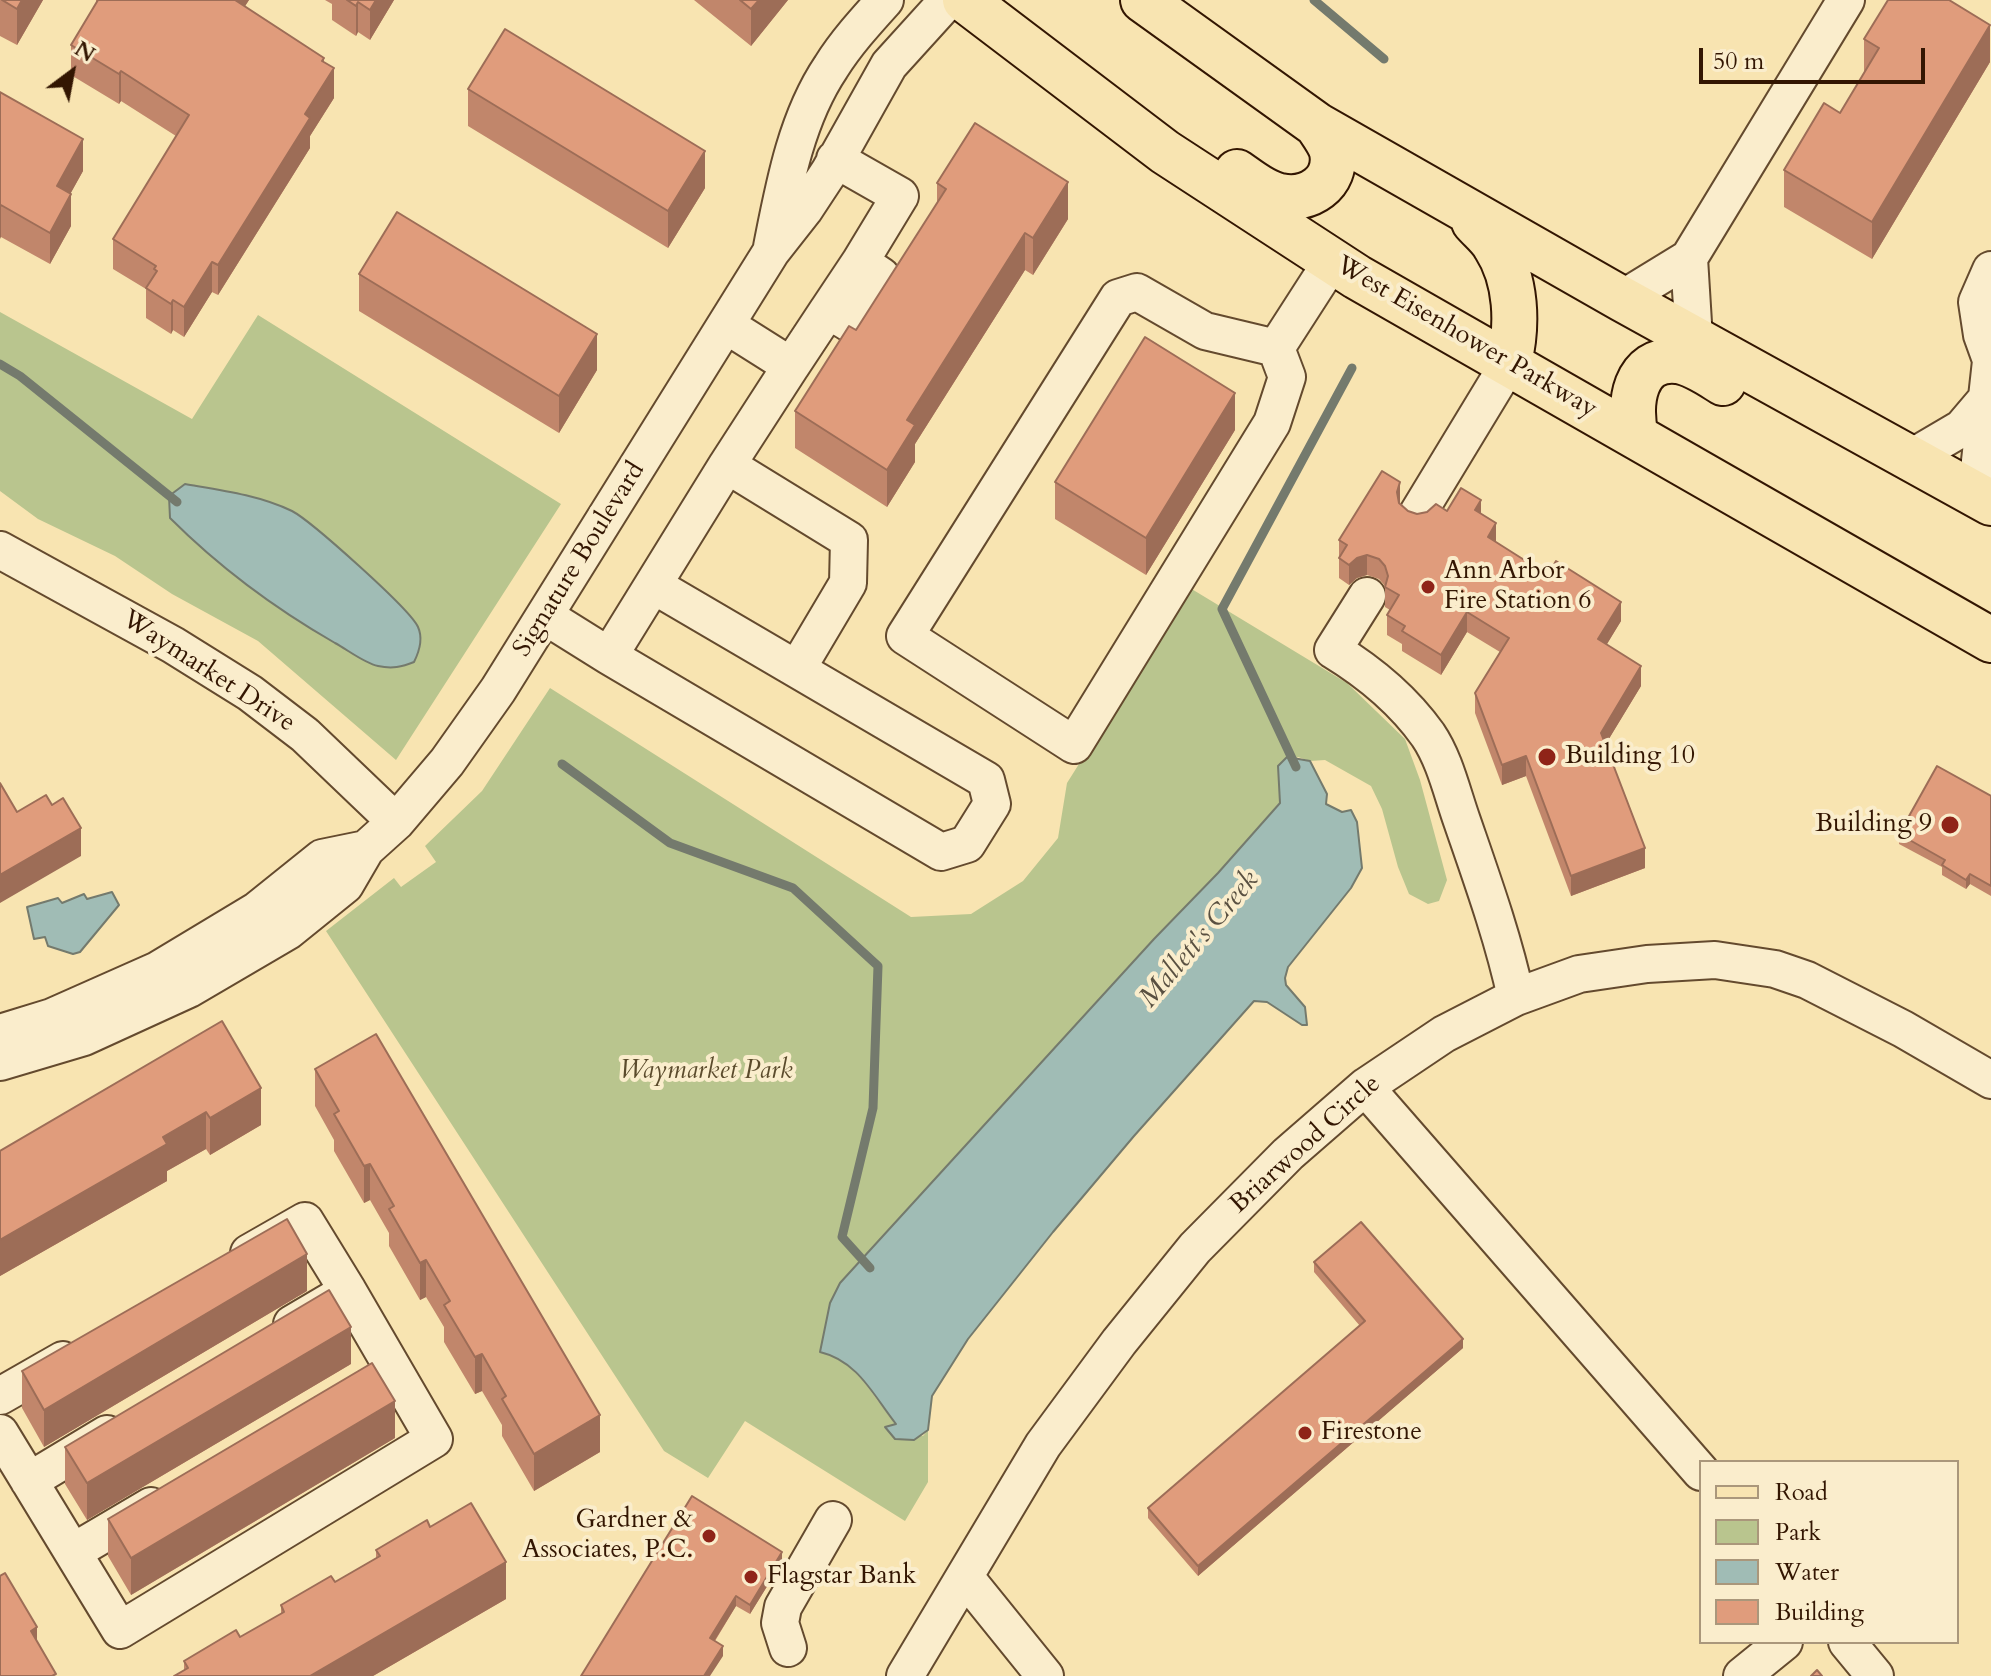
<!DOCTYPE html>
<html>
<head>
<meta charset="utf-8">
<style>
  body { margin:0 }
  #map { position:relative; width:1991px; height:1676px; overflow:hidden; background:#f8e4b1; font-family:Cardo,serif }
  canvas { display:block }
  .legend { position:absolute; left:1699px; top:1460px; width:260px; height:184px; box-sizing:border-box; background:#faedcc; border:2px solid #aa977b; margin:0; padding:10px 14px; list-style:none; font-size:24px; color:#331602 }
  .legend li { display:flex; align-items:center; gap:16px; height:40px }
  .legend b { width:40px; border:2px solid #aa977b }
  .north { position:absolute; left:32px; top:32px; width:80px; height:80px; -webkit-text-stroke:6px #faedcc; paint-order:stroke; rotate:32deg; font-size:22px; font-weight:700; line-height:32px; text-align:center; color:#331602 }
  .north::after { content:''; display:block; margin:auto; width:28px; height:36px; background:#331602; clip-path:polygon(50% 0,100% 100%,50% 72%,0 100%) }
  .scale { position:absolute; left:1699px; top:48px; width:226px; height:36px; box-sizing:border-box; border:4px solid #331602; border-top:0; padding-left:10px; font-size:24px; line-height:28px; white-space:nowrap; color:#331602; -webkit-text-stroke:6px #faedcc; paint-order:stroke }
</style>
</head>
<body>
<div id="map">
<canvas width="1991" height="1676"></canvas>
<ul class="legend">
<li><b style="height:10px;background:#f8e4b1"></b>Road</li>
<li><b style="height:22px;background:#b9c58e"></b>Park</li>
<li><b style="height:22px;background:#a0bcb5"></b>Water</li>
<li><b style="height:22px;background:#e09c7c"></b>Building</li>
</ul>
<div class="north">N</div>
<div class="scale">50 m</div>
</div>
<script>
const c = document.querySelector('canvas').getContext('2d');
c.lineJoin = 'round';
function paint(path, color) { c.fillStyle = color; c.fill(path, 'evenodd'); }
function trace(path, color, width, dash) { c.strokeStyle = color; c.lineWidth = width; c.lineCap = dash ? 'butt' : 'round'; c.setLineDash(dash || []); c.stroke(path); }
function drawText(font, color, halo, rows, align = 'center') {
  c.font = font + ' Cardo,serif'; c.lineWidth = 8; c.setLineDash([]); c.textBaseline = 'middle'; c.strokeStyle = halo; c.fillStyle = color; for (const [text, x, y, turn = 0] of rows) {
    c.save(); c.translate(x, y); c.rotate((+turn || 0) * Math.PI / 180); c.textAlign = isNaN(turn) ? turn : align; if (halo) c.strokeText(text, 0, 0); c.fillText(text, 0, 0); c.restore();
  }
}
paint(new Path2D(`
  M0,312l192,107 66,-104 303,189 -165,256 -138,-119 -86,-47 -57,-38 -77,-37 -38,-28z
  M1190,588l157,95 58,56 15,41 27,100 -8,21 -11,3 -19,-10 -11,-27 -16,-58 -11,-23 -46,-26 -15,1 -12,-4 -20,10 2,35 -62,71 -64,66 -313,344 -8,72c29,17 42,44 63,70l-10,2 37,9 5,-6v52l-23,39 -160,-100 -37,57 -44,-27 -338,-520 68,-53 7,9 35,-25 -11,-16 57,-55 68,-103 361,229 60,-3 52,-33 35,-43 9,-55z`), '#b9c58e');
const water = new Path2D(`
  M185,484c35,6 74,11 107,27 19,10 118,98 126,116 5,11 1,25 -4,35 -12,5 -22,7 -36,4 -14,-3 -30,-16 -43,-23 -61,-35 -115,-75 -165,-125l-1,-22z
  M1287,757l23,4 17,33 -1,10 16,8 9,-2 6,12 5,46 -11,20 -63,79 -3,11 1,7 19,22 2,18h-5l-35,-23 -13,-1 -120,135 -81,96 -85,107 -36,57 -4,34 -14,10 -19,-1 -10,-12 11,-3c-23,-29 -38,-63 -76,-72l10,-49 10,-20 314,-344 64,-66 62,-70 -2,-37z
  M112,892l7,13 -39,47 -7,2 -25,-8 -3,-9 -11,2 -7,-32 31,-9 4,5 22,-9 3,5z`);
paint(water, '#a0bcb5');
trace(water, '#747a6d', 2);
trace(new Path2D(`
  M1314,0l70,59
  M0,364l20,12 157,126
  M562,764l108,79 123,45 85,78 -5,142 -31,129 28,31
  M1296,767l-74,-158 130,-241`), '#747a6d', 9);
const minor = new Path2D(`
  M835,159l65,37 -40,66
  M772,247c12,-61 24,-128 59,-180 15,-24 35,-46 54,-67
  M1689,258l5,81
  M1991,270l-14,32 5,33 9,25
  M1622,299l67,-41 157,-258
  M828,310l32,-48 21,14 -9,17
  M726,325l65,41 37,-56 23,14 11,-15
  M1276,348l11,29 -15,46 -198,322 -169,-109 213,-338 19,-6 68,39 71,17 56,-87
  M791,366l-64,99 122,75 -1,43 -51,86
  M1911,458l51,-30 28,-33
  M1988,501l-8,-40 11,-100
  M1418,513l91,-150
  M0,550l173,95 77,48 55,42 91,87
  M1367,596l-34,54c36,22 70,50 95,85 17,25 24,58 34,86 20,58 41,116 54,176
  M545,616l64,40 118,-191
  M609,656l332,196 26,-8 25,-40 -6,-24 -333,-195
  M0,1033l52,-16 106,-47 98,-59 66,-53 44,-9
  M0,1062l84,-25 105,-48 99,-58 57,-46 21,-36 30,-27 51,-60 51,-72 273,-438 33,-42 25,-38 60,-107 59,-65
  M1365,1087l336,385
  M249,1253l56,-32 43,70
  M0,1396l63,-36
  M0,1433l120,197 314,-191 -86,-148 -56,33
  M29,1481l78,-47
  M73,1552l78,-46
  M965,1577l80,99
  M1847,1642l28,34
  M788,1648l-8,-25 3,-16 50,-87
  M905,1676l138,-231 76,-103 76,-94 93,-94 77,-67 79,-53 72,-37 63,-23 68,-10 68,-4 60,9 32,11 96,49 88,51
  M1742,1676l42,-34`);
const major = new Path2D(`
  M965,0l200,152 192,125 634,363
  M1143,0l174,125 305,174 369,204
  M1237,172c13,9 27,21 43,24 28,6 58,-13 52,-44 -2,-9 -10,-19 -15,-27
  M1474,222c7,8 16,15 21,24 22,34 23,79 14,117
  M1636,436c-8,-32 -2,-79 41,-75 16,2 33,14 46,22`);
trace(minor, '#644a2e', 40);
trace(major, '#331602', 48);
trace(minor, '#faedcc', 36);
trace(major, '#f8e4b1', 44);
paint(new Path2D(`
  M0,0h43l-26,45 -17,-9z
  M96,0h153l-4,6 79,56 10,36 -24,38v12l-92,147 -6,-3 -28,45 -11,-7 -2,4 -25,-16v-29l-33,-20v-30l63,-103 -55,-35 -2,3 -48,-29v-30l25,-42z
  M325,0h69l-24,40 -12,-8 -2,4 -24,-16v-16z
  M694,0h94l-37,46z
  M1864,39l126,23 -118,197 -88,-52v-37l56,-57 24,-40z
  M468,89l237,99 -37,60 -200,-122z
  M0,92l83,79 -13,23 1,32 -21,38 -49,-27z
  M937,183l131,36 -35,56 -8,-5 -110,174v18l-28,45 -92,-59v-37l61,-81 81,-126z
  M359,274l238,96 -38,63 -200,-122z
  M1235,430l-89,145 -91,-56v-37z
  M1400,503l8,8 9,3 30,-3 34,3 15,28 125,79 -15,24 35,41 -36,59 40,123 -74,28 -45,-120 -24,9 -27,-72v-20l25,-41 -33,-20 -26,43 -39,-24v-7l-15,-9v-20l3,-5 -5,-3v-21l-6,-7 -12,-4 -10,3 -8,7 -10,-7v-38z
  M1991,796v100l-21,-12 -4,5 -24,-14v-8l-43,-23v-10z
  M222,1021l39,104 -51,30 -4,-6 -39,22v10l-167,95v-125z
  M315,1069l285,383 -66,39 -32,-55v-11l-20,-34 -7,3 -31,-52v-15l-18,-30 -6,3 -31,-54v-13l-19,-33 -6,3 -30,-52v-11l-19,-34z
  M1314,1262l149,86 -265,228 -50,-58v-10l212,-182 -46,-54z
  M307,1291l-263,156 -22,-39v-37z
  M351,1364l-264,156 -22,-36v-37z
  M395,1438l-264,157 -23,-39v-37z
  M430,1527l76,72 -133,77h-199l10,-6v-9l56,-24 41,-23v-9l54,-23 41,-24v-8z
  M782,1562l-32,52 -14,-8 -21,35 8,15 -142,20z`), '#c1866b');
paint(new Path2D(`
  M22,0h21l-26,45v-36z
  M231,0h18l-18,28z
  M376,0h18l-24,40v-30z
  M759,0h29l-37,46v-37z
  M358,2v30l-2,4v-30z
  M1990,25v37l-118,197v-37z
  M324,58v25l10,-15v30l-24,38v12l-92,147v-30l87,-151z
  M121,71v30l-2,3v-30z
  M83,139v32l-26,47v-32z
  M705,151v37l-37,60v-37z
  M1068,182v37l-35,56v-37z
  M71,194v32l-21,38v-31z
  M1,205v32l-1,2v-32z
  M1025,233v37l-110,174v18l-28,45v-37l20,-50z
  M212,262v30l-28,45v-30z
  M173,300v30l-2,4v-30z
  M597,334v36l-38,63v-37z
  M1235,393v37l-89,145v-37z
  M1400,482v20l-3,10v-20z
  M1481,500v20l-6,-10z
  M1496,523v20l-8,-6z
  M1367,555v20l-10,3 -8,7v-20l8,-7z
  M1621,602v19l-23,38v-20z
  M1467,612v20l-26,43v-20z
  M1641,666v20l-40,66v-19z
  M1526,756v20l-24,9v-20z
  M81,828v28l-81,47v-28z
  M1645,848v20l-74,28v-20z
  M1970,874v10l-4,5v-9z
  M261,1088v37l-51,30v-37z
  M206,1112v37l-39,22v10l-167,95v-36l163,-103z
  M370,1164v36l-6,3v-37z
  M307,1254v37l-263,156v-37z
  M426,1260v37l-6,3v-37z
  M351,1327v37l-264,156v-37z
  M1463,1339v9l-265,228v-10z
  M482,1354v37l-7,3v-37z
  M395,1401v37l-264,157v-37z
  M600,1415v37l-66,39v-37z
  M782,1552v10l-32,52v-9z
  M506,1562v37l-133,77h-63z
  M736,1596v10l-26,42v-10z
  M37,1627v37l-6,-33z
  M723,1646v10l-13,20h-6z`), '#9d6d57');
const building = new Path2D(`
  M2,0h20l-5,9z
  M98,0h137l89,58 -2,3 12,7 -29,46 5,4 -92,147 -6,-3 -28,45 -11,-7 -2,4 -25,-16 11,-17 -3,-2 2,-3 -43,-27 76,-124 -68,-44 -2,3 -48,-29z
  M347,0h29l-6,10 -12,-8 -2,4z
  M740,0h19l-8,9z
  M1888,0h61l41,25 -118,197 -88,-52 40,-67 16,10 39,-65 -15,-9z
  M505,29l200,122 -37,60 -200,-122z
  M0,92l83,47 -26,47 14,8 -21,39 -49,-28 -1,2z
  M975,123l93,59 -35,56 -8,-5 -118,187 8,5 -28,45 -92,-59 54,-85 7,4 90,-141 -9,-6z
  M397,212l200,122 -38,62 -200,-122z
  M1145,337l90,56 -89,145 -91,-56z
  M1382,471l18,11 -3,10 2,11 9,8 9,3 10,-2 9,-8 11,7 14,-23 20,12 -6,10 21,13 -8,14 60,38 8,-14 65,41 -23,37 43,27 -40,67 44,115 -74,28 -45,-120 -24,9 -27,-72 34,-55 -42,-26 -26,43 -39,-24 3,-5 -18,-11 12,-20 -14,-8 3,-11 -3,-10 -6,-7 -12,-4 -10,3 -8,7 -10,-7 8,-13 -8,-5z
  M1937,766l54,30v90l-21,-12 -4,6 -24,-15 3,-5 -46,-26z
  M0,783l17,29 29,-17 6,10 11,-7 18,30 -81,47z
  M222,1021l39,67 -51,30 -4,-6 -43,25 4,7 -167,96v-89z
  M376,1034l224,381 -66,39 -32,-55 4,-3 -24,-42 -7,3 -31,-52 6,-4 -24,-41 -6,3 -31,-54 5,-3 -24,-42 -6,2 -30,-52 5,-3 -24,-42z
  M287,1219l20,35 -263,156 -22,-39z
  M1361,1222l102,117 -265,227 -50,-58 217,-187 -51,-59z
  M329,1290l22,37 -264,156 -22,-36z
  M372,1363l23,38 -264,157 -23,-39z
  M692,1496l90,56 -32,53 -14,-9 -26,42 13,8 -19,30h-123z
  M471,1503l35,59 -196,114h-136l14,-8 -4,-7 52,-31 4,7 44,-25 -3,-7 50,-29 4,6 45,-26 -4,-6 51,-30 3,7z
  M5,1573l32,54 -6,4 25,43 -4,2h-52v-100z
  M1817,1670l5,6h-11z`);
paint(building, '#e09c7c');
trace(building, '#9d6d57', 2);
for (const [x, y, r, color] of [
  [1428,587,8,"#8f2418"],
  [1547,757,10,"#8f2418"],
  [1950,825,10,"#8f2418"],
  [1305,1433,8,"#8f2418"],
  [709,1536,8,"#8f2418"],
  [751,1577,8,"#8f2418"]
]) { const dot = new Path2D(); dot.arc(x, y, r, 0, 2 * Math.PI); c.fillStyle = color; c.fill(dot); trace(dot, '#faedcc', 3); }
drawText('26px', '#331602', '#faedcc', [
  ["West Eisenhower Parkway",1466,338,30],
  ["Signature Boulevard",580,560,-58],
  ["Waymarket Drive",208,672,33],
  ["Briarwood Circle",1306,1145,-42]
]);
drawText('26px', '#331602', '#faedcc', [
  ["Ann Arbor",1444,572],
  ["Fire Station 6",1444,602],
  ["Building 10",1565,757],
  ["Building 9",1932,825,"right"],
  ["Firestone",1321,1433],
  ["Gardner &",693,1521,"right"],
  ["Associates, P.C.",693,1551,"right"],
  ["Flagstar Bank",767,1577]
], 'left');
drawText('italic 26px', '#5b4b2c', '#faedcc', [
  ["Waymarket Park",706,1072]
]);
drawText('italic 28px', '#595041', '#faedcc', [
  ["Mallett's Creek",1200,940,-50]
]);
</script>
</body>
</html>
